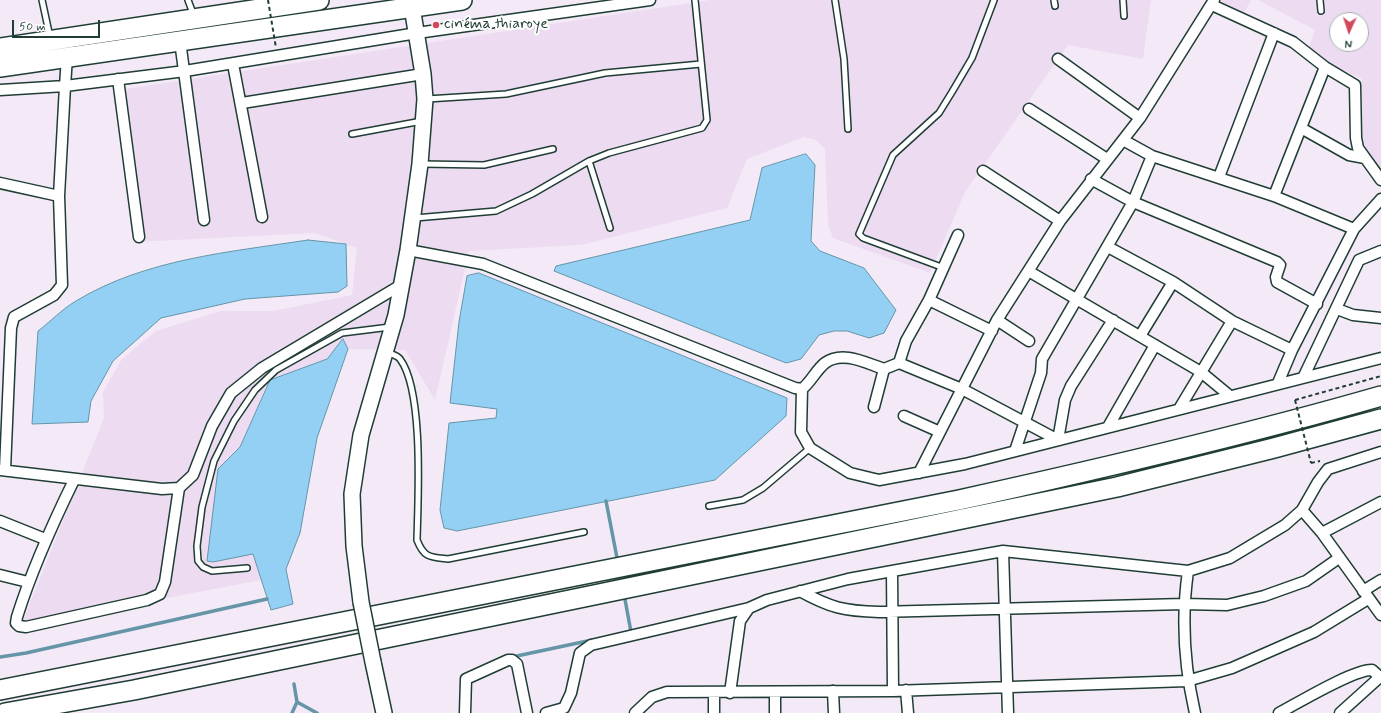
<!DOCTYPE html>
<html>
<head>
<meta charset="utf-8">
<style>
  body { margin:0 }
  #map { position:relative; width:1381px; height:713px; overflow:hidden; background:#f4eaf7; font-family:Mynerve,sans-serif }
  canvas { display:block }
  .north { position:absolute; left:1329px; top:12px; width:40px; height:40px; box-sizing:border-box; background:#fff; border:1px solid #a5b1ae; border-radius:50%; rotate:183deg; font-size:11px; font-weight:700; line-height:16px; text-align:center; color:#1f3d34 }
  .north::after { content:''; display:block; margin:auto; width:14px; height:18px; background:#d1495b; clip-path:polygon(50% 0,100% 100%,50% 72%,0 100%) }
  .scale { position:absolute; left:12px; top:20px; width:88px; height:18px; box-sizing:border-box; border:2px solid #1f3d34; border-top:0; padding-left:5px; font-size:12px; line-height:14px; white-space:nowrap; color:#1f3d34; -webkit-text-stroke:3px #fff; paint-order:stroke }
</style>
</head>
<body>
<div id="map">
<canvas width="1381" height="713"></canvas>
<div class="north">N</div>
<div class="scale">50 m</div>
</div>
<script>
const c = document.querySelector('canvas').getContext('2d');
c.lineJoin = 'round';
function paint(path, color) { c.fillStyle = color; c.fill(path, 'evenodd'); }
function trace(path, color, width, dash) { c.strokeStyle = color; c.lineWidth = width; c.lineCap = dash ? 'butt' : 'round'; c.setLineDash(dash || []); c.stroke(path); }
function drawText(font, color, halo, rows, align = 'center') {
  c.font = font + ' Mynerve,sans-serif'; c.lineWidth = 4; c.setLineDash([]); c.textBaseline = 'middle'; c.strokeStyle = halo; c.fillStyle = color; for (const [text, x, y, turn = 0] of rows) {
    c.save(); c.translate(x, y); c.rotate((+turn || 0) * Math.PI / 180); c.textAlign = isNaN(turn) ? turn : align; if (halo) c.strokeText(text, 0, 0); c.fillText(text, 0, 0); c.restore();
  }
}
paint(new Path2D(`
  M710,0h441l-8,59 -75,-14 -103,147 -35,81 -97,-35 -5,-14 -3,-75 -9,-9 -12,-3 -57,22 -20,49 -146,37 -112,6 -34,149 -30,-50 -57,-1 -5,-10 -16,20 -58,21 -29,67 -22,22 -5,93 40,-9 8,27 -240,46 83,-208 -1,-26 19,-33 34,-28 65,-20h52l79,-16 5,-47 -42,-15 -180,9 -17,-152z
  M1222,0h29l-7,13 -24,-9z
  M1258,0h123v175l-20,-30 1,-66 -36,-17 -17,-14 6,-18zM1337,20h24v24h-24z`), '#ecdbf1');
const water = new Path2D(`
  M806,154l9,11 -4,76 9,10 44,17 32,42 -12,23 -15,5 -22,-7h-13l-15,4 -18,24 -15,4 -232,-92 2,-5 194,-46 12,-52z
  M308,240l38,4 1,42 -9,6 -93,7 -84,19 -48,43 -22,40 -3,21 -56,2 6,-93c12,-9 24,-22 38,-30 69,-42 154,-49 232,-61z
  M479,273l308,125 -1,18 -71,64 -258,51 -13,-3 -4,-18 9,-87 47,-5 1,-9 -47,-6 9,-81 8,-46z
  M343,339l5,10 -31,89 -17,95 -14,36 7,35 -22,6 -18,-56 -40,8 -6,-1 11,-92 22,-22 30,-67 57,-21z`);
paint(water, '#93d0f4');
trace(water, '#6595a7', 1);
trace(new Path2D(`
  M606,501l12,62
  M624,594l7,38 -3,1
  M0,657l26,-4 241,-54
  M512,657l80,-17
  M297,702l20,11
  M292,713l5,-11 -3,-18`), '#6595a7', 3.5);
const lane = new Path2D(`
  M42,0l8,37
  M188,0l6,16
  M835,0l9,59 4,70
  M1054,0l1,6
  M1123,0l1,16
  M1320,0l1,11
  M427,99l79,-5 99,-21 96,-9
  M352,134l70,-13
  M589,161l21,67
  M422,164l62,1 69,-16
  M415,218l81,-7 36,-17 57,-33 20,-8 93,-25 5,-8 -12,-120
  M944,268l-81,-30 -4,-4 34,-79 46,-42 13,-21 20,-34 22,-58
  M386,352c5,2 11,3 14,7 24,32 18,139 17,181 7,18 13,17 31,19l136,-27
  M709,506l34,-6 20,-12 47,-40
  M247,568l-35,3 -9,-4 -5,-6 -1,-15 5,-39 12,-46 20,-40 21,-31 21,-20 66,-37 48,-6`);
const street = new Path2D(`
  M1212,5l81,37 32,25 30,18 1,53 2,10 23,32
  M180,41l24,179
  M1058,59l82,59
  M233,64l29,153
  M118,79l21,158
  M0,90l65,-4 2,-29
  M242,103l181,-29
  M1029,109l78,50
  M1301,128l48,27 16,3
  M1123,140l29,16 122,40 80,33
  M983,171l77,50
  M1219,177l55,-144
  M1091,179l42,23 144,60 3,3 -4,12 1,5 40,22
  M0,183l59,13
  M1274,196l51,-129
  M1108,247l65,35 59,39 60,29
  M408,250l75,14 312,124 7,1c9,-7 14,-19 23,-26 17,-13 41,0 59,6l15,-6 7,-22 23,-41 29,-65
  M1030,272l171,100 29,24
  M929,300l63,31
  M1337,309l16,6 28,3
  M997,320l32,21
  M1140,336l33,-54
  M899,363l63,26 96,51 7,-40 6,-14 42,-66
  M1304,376l55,-116 22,-9
  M1278,383l14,-33 62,-121 27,-30
  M802,389l-1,43 9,16 40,25 29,7 86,-16 416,-106
  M874,407l10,-38
  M1179,409l53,-88
  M904,416l36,16
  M1108,427l47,-82
  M1015,451l26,-78 1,-14 91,-157 19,-46
  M1381,452l-53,17 -10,13 -16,28 20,23 59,82
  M0,470l162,19 17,-1 14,-13 19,-49 19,-33 31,-25 139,-83
  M5,470l6,-142 3,-11 40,-22 8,-10 -3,-89 6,-110 120,-15 232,-38 233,-33
  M919,473l78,-153 63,-99 80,-103 74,-118
  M74,480c-22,45 -42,89 -57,137l-1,6 3,3 7,1 121,-27 13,-6 5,-12 14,-94
  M0,521l45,18
  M1322,533l59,-31
  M1003,551l5,162
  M892,571l1,120
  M1188,571c-7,49 -4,94 7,142
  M0,575l28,7
  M800,591c31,17 44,20 79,21l305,-8 43,1 37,-9 42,-15 33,-23
  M1363,591l18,-11
  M906,690l2,23
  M833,691l1,22
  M714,693v20
  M730,693l10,-72 9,-13 18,-8 81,-21 155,-28 185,20 42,-13 55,-33 17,-15
  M465,713l1,-34 42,-19h4l5,4 10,49
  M546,713l18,-5 7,-15 9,-40 11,-8 158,-37
  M635,713l17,-16 15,-5 226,-1 294,-10 45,-13 82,-36 54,-33
  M775,713v-20
  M1279,713c19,-10 75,-44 93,-43l8,7
  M1340,713l41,-37`);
const secondary = new Path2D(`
  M361,602l-7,-56 -2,-52 9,-59 35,-120 12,-65 12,-86 5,-65 -2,-25 -11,-67
  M373,662l11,51`);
const highway = new Path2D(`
  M0,48l319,-48
  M0,67l462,-67
  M0,690l959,-190c141,-31 283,-64 422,-104
  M5,713l129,-23 983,-203 157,-39 107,-29`);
trace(lane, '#1f3d34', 8);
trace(street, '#1f3d34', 13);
trace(secondary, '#1f3d34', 18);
trace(highway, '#1f3d34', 22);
trace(new Path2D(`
  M1295,400l86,-24
  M1311,463l9,-2`), '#1f3d34', 2, [4, 3]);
trace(lane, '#fff', 5);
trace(street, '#fff', 10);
trace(secondary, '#fff', 15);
trace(highway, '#fff', 19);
const secondaryBridge = new Path2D(`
  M361,602l12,60`);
trace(secondaryBridge, '#1f3d34', 18, []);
trace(new Path2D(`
  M268,0l8,48
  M1295,400l16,63`), '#1f3d34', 2, [4, 3]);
trace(secondaryBridge, '#fff', 15);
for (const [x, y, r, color] of [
  [436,25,4,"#d1495b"]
]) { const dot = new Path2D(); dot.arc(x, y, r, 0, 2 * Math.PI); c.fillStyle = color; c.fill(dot); trace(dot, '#fff', 1.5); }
drawText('16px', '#1f3d34', '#fff', [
  ["cinéma thiaroye",444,25]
], 'left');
</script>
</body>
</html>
